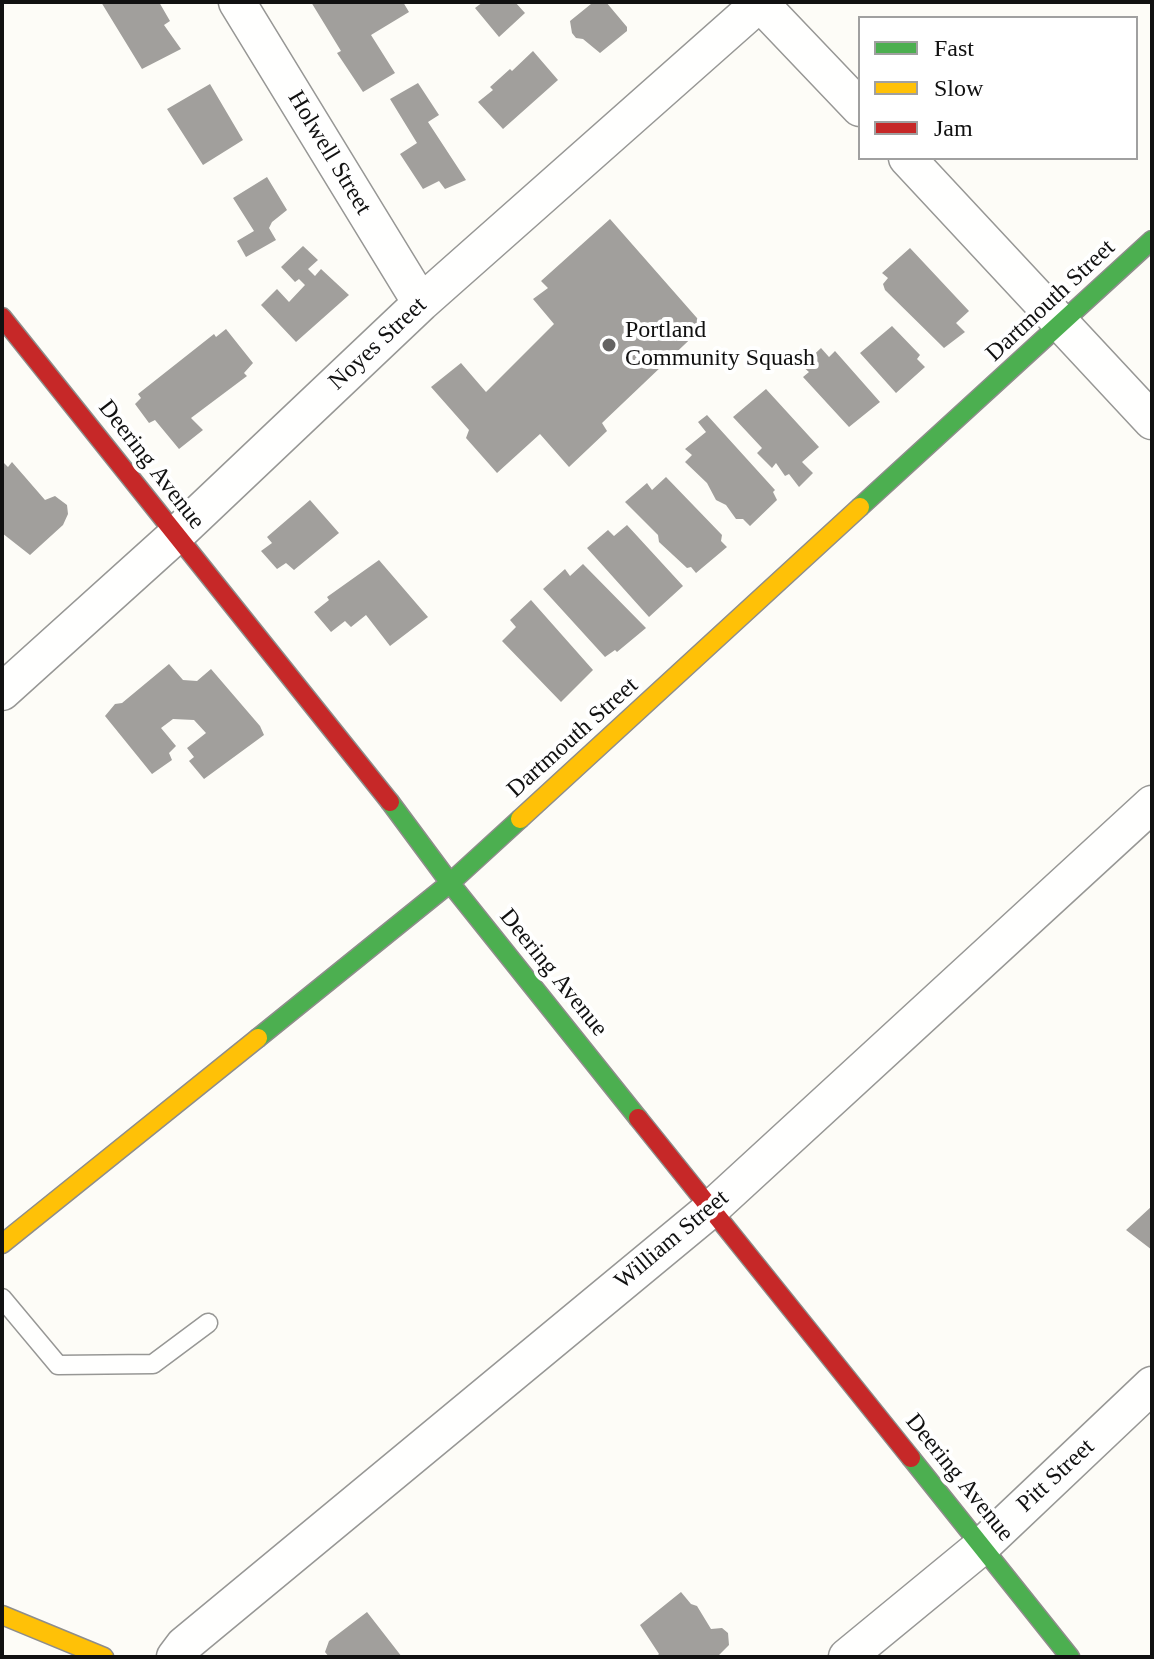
<!DOCTYPE html>
<html>
<head>
<meta charset="utf-8">
<style>
  body { margin:0 }
  #map { position:relative; width:1154px; height:1659px; overflow:hidden; background:#fdfcf7; font-family:"Times New Roman",serif }
  canvas { display:block }
  .frame { position:absolute; inset:0; border:4px solid #111; pointer-events:none }
  .legend { position:absolute; left:858px; top:16px; width:280px; height:144px; box-sizing:border-box; background:#fff; border:2px solid #a0a0a0; margin:0; padding:10px 14px; list-style:none; font-size:24px; color:#111 }
  .legend li { display:flex; align-items:center; gap:16px; height:40px }
  .legend b { width:40px; border:2px solid #a0a0a0 }
</style>
</head>
<body>
<div id="map">
<canvas width="1154" height="1659"></canvas>
<div class="frame"></div>
<ul class="legend">
<li><b style="height:10px;background:#4caf50"></b>Fast</li>
<li><b style="height:10px;background:#ffc107"></b>Slow</li>
<li><b style="height:10px;background:#c62828"></b>Jam</li>
</ul>
</div>
<script>
const c = document.querySelector('canvas').getContext('2d');
c.lineJoin = 'round';
function paint(path, color) { c.fillStyle = color; c.fill(path, 'evenodd'); }
function trace(path, color, width, dash) { c.strokeStyle = color; c.lineWidth = width; c.lineCap = dash ? 'butt' : 'round'; c.setLineDash(dash || []); c.stroke(path); }
function drawText(font, color, halo, rows, align = 'center') {
  c.font = font + ' "Times New Roman",serif'; c.lineWidth = 8; c.setLineDash([]); c.textBaseline = 'middle'; c.strokeStyle = halo; c.fillStyle = color; for (const [text, x, y, turn = 0] of rows) {
    c.save(); c.translate(x, y); c.rotate((+turn || 0) * Math.PI / 180); c.textAlign = isNaN(turn) ? turn : align; if (halo) c.strokeText(text, 0, 0); c.fillText(text, 0, 0); c.restore();
  }
}
paint(new Path2D(`
  M101,2h58l11,19 -6,4 17,24 -39,20z
  M311,2h92l6,10 -38,23 24,38 -32,19 -26,-39 4,-2z
  M483,2h32l10,11 -26,24 -24,-29z
  M589,2h17l21,25v4l-27,22 -17,-14 -7,-1 -4,-5 -2,-12 21,-17z
  M533,51l25,29 -55,49 -25,-27 15,-12 -3,-3 20,-18 2,2z
  M418,83l21,32 -11,7 38,58 -21,9 -6,-8 -16,8 -23,-35 17,-11 -27,-44z
  M210,84l33,56 -40,25 -36,-56z
  M267,177l20,33 -15,12 -3,6 7,12 -30,17 -9,-16 17,-10 -21,-33z
  M610,219l94,107 -102,97 5,8 -38,36 -29,-33 -43,39 -31,-35 3,-8 -38,-43 30,-24 25,29 68,-68 -21,-25 15,-11 -7,-7z
  M303,246l15,14 -10,9 7,7 6,-7 28,26 -53,47 -35,-37 16,-16 12,13 16,-17 -6,-6 -4,3 -14,-15z
  M910,248l59,63 -13,12 9,9 -21,16 -59,-58 -2,-6 5,-6 -6,-5z
  M892,326l28,29 -3,4 8,8 -29,26 -36,-40z
  M226,329l27,34 -9,10 3,3 -56,42 12,12 -24,19 -24,-29 -6,3 -14,-19 6,-6 -3,-4 76,-60 2,3z
  M821,348l8,9 6,-6 45,51 -31,25 -46,-50 6,-5 -7,-6z
  M766,389l53,58 -17,15 11,11 -14,14 -10,-13 -4,2 -9,-13 -4,5 -15,-15 5,-5 -29,-31z
  M707,415l68,75 -2,2 4,8 -27,26 -7,-7h-7l-10,-14 -10,-5 -9,-17 -22,-21 7,-7 -7,-6 21,-17 -8,-10z
  M2,461l6,6 4,-5 33,38 10,-4 12,9 1,9 -5,11 -33,30 -28,-22z
  M666,477l56,58 -1,6 6,6 -31,26 -5,-6 -4,1 -28,-26 -1,-7 -33,-33 22,-19 5,7z
  M310,500l29,33 -45,37 -8,-7 -9,6 -16,-18 11,-8 -5,-6z
  M627,525l56,61 -34,31 -62,-69 21,-18 6,6z
  M379,560l49,57 -38,29 -24,-31 -15,12 -6,-6 -14,11 -17,-20 15,-12 -2,-3z
  M583,564l63,64 -29,24 -2,-2 -10,7 -62,-68 22,-20 5,7z
  M531,600l62,70 -32,32 -59,-61 14,-14 -6,-7z
  M169,664l14,16 14,1 14,-12 49,57 4,9 -60,44 -15,-18 5,-4 -7,-9 19,-15 -12,-13 -21,-1 -12,9 15,18 -7,7 3,7 -20,14 -47,-58 10,-12 7,-1z
  M1152,1206v44l-26,-20z
  M681,1592l10,12 6,2 14,23 11,-1 6,5 1,12 -12,12h-61l3,-3 -19,-29z
  M367,1612l35,45h-73l-4,-5 4,-11z`), '#a19f9c');
const lane = new Path2D(`
  M2,1298l56,67 95,-1 55,-41`);
const street = new Path2D(`
  M237,2l184,301
  M759,2l101,106
  M907,158l245,263
  M2,692l174,-157 245,-232 340,-301
  M175,1657l9,-12 527,-436 441,-405
  M847,1657l135,-111 170,-161`);
const fast = new Path2D(`
  M860,507l292,-267
  M390,802l60,81 188,235
  M258,1038l192,-155 70,-64
  M911,1458l159,199`);
const slow = new Path2D(`
  M520,819l340,-312
  M2,1244l256,-206
  M2,1615l102,42`);
const jam = new Path2D(`
  M2,317l388,485
  M638,1118l273,340`);
trace(lane, '#979795', 21);
trace(street, '#979795', 39);
trace(fast, '#8e8d8b', 21);
trace(slow, '#8e8d8b', 21);
trace(jam, '#8e8d8b', 21);
trace(lane, '#fffffe', 18);
trace(street, '#fffffe', 36);
trace(fast, '#4caf50', 18);
trace(slow, '#ffc107', 18);
trace(jam, '#c62828', 18);
for (const [x, y, r, color] of [
  [609,345,8,"#646362"]
]) { const dot = new Path2D(); dot.arc(x, y, r, 0, 2 * Math.PI); c.fillStyle = color; c.fill(dot); trace(dot, '#fff', 3); }
drawText('24px', '#111', '#fff', [
  ["Holwell Street",329,153,59],
  ["Dartmouth Street",1051,301,-43],
  ["Noyes Street",378,344,-43],
  ["Deering Avenue",151,465,52],
  ["Dartmouth Street",573,738,-42],
  ["Deering Avenue",553,973,51],
  ["William Street",672,1240,-40],
  ["Pitt Street",1056,1476,-43],
  ["Deering Avenue",959,1478,51]
]);
drawText('24px', '#111', '#fff', [
  ["Portland",625,331],
  ["Community Squash",625,359]
], 'left');
</script>
</body>
</html>
